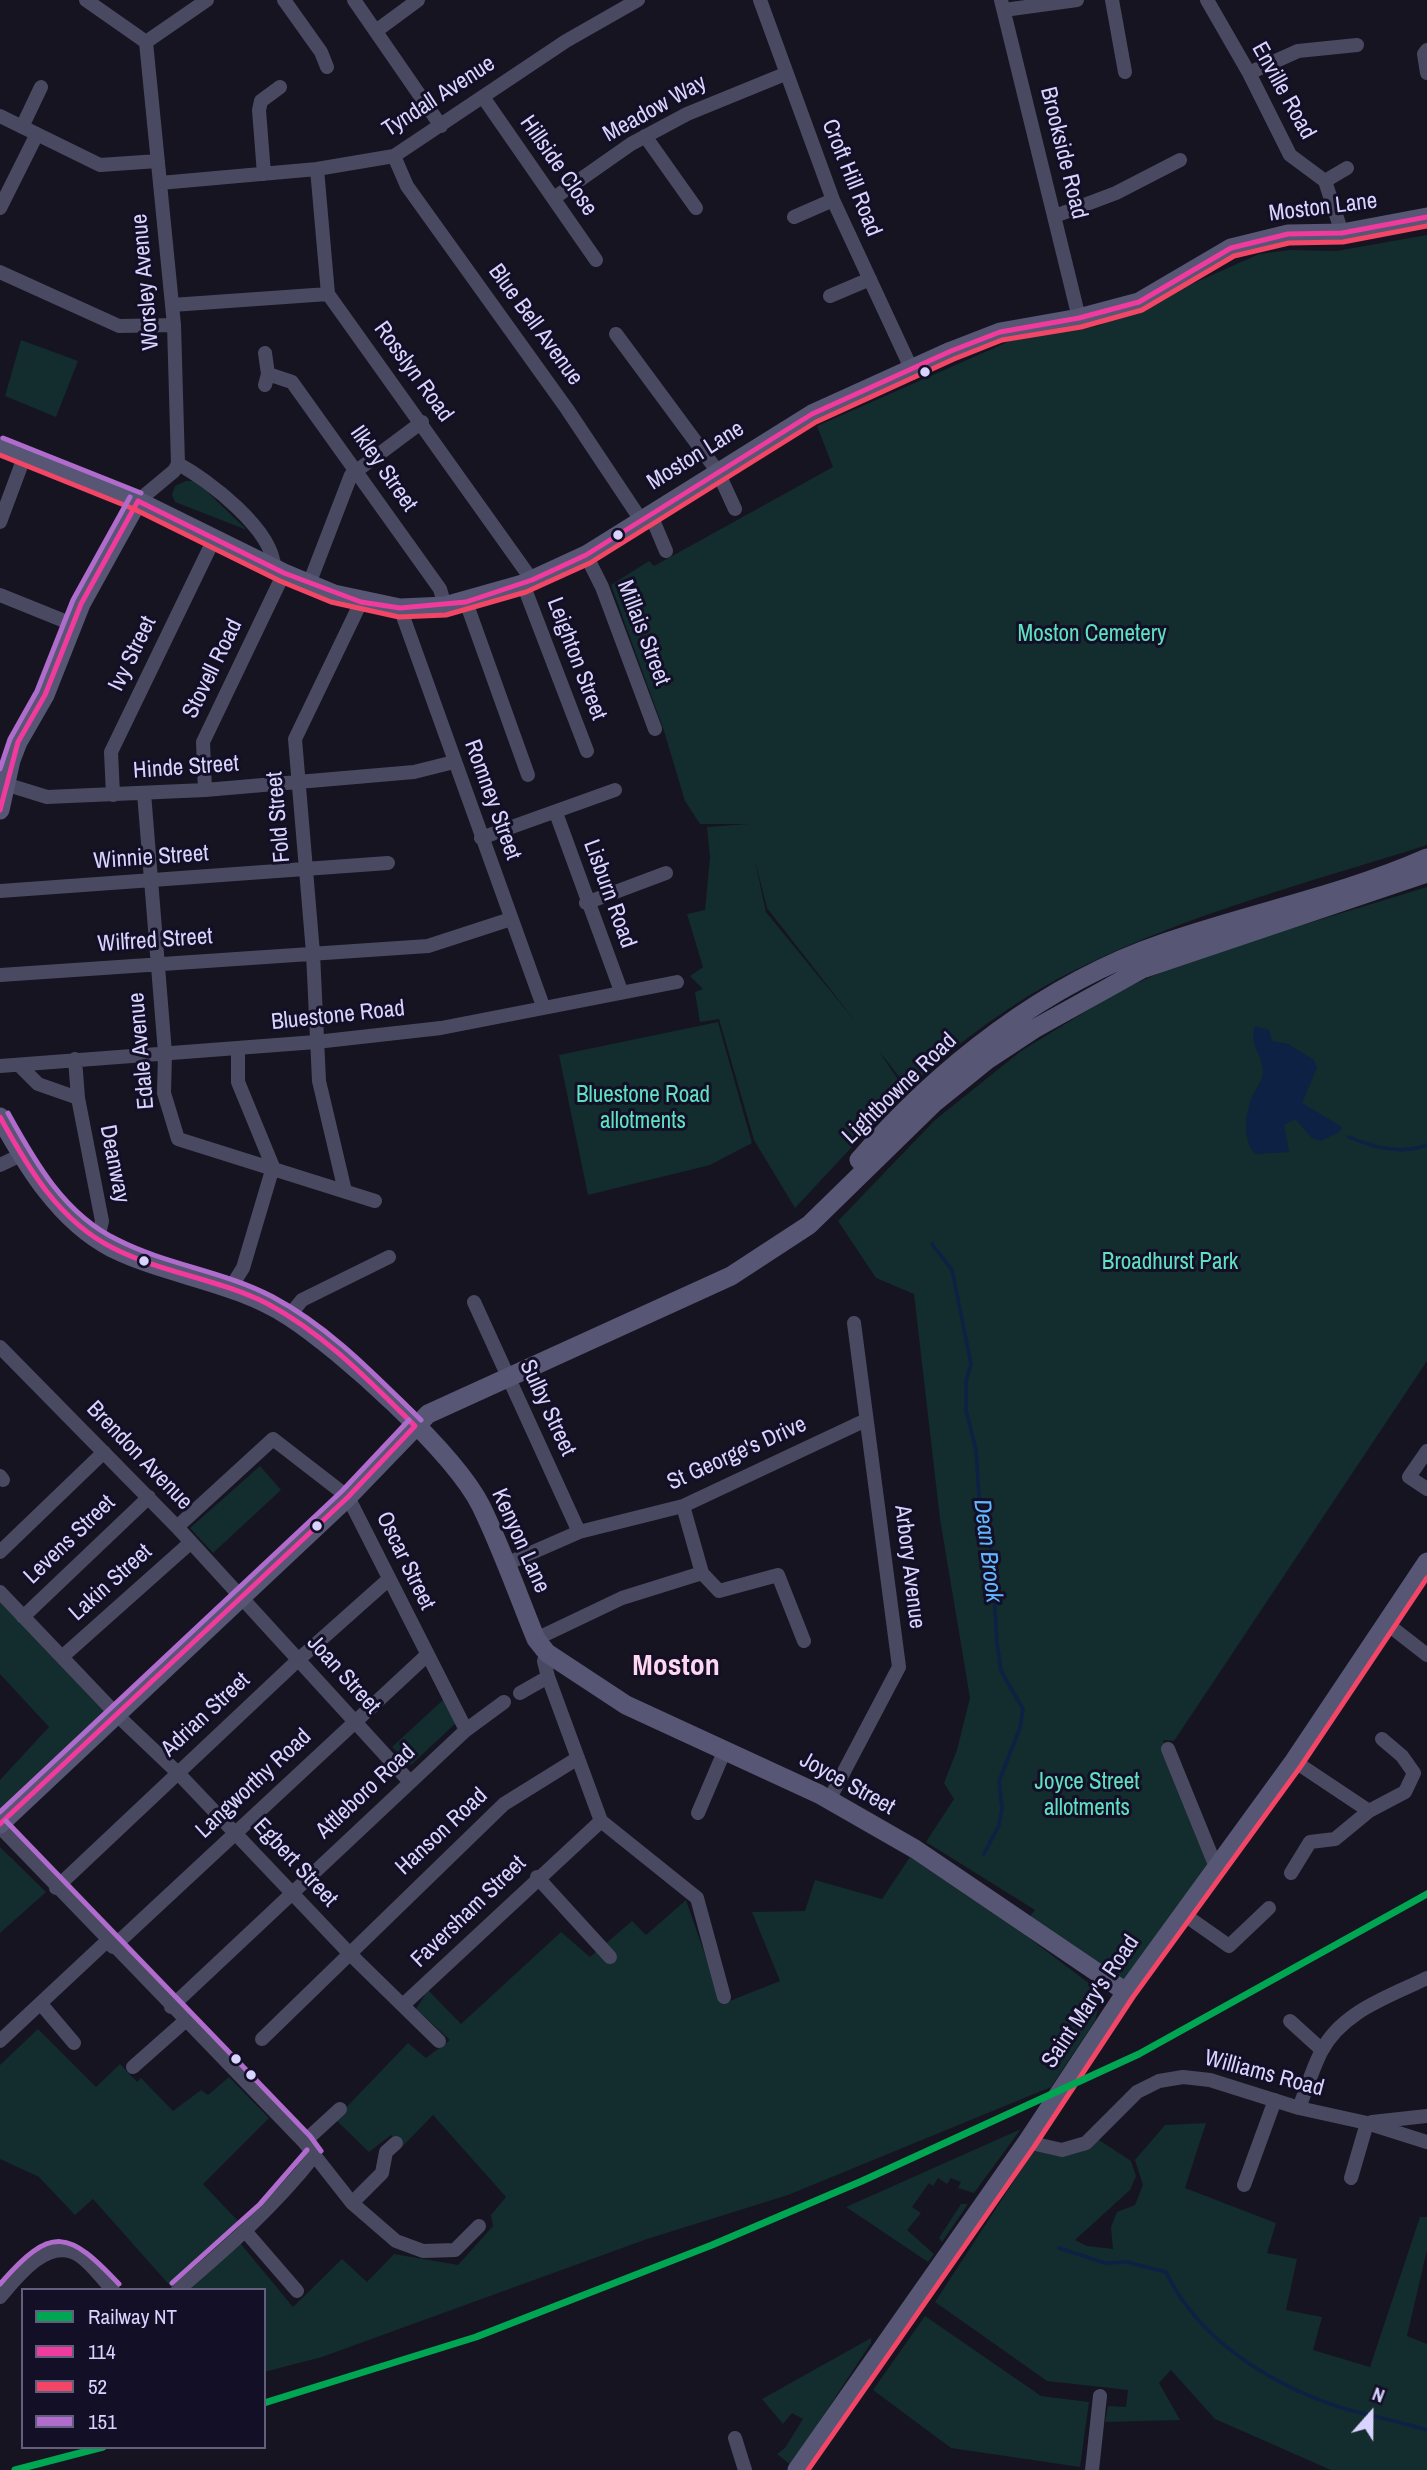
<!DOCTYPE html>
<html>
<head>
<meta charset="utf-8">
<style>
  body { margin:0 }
  #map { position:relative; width:1427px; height:2470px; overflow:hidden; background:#161421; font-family:"Archivo Narrow",sans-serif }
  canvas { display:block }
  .legend { position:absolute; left:21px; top:2288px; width:245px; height:161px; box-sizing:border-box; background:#130f26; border:2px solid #625e7d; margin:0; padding:9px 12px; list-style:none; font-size:21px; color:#d9d4ff }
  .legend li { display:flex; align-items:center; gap:14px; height:35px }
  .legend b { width:35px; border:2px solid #625e7d }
  .north { position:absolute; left:1336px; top:2379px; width:70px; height:70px; -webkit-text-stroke:5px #130f26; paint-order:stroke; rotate:21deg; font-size:19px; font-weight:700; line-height:28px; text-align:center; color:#d9d4ff }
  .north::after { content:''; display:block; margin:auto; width:24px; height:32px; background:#d9d4ff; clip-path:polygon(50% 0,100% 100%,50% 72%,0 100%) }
</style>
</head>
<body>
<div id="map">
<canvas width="1427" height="2470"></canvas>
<ul class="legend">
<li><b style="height:9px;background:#00a651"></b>Railway NT</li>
<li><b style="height:9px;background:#f13a9d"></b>114</li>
<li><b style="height:9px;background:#f34667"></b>52</li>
<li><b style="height:9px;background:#b06ccc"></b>151</li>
</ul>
<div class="north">N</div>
</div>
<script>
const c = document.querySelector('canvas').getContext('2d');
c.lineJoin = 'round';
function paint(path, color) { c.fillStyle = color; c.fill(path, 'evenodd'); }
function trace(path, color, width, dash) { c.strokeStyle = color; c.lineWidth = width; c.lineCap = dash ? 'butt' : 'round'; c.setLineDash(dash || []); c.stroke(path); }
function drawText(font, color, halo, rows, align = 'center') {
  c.font = font + ' "Archivo Narrow",sans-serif'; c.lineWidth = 6; c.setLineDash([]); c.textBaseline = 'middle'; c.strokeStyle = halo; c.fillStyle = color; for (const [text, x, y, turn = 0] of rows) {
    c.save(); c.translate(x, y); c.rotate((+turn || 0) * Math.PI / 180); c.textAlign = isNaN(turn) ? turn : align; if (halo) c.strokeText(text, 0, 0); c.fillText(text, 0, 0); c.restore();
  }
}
paint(new Path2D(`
  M1427,235v610c-117,37 -239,69 -350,124 -61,30 -118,73 -169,119l-29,-37 26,39 -110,118 -41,-68 -35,-121 -19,3 -5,-30 8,-3 -13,-13 13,-9 -16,-53 18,-4 5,-53 -3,-30 41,-3h-48l-15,-23 -21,-70 -53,-146 38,-24 5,5 179,-99 -16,-41 193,-85 88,-15 161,-72 31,-4 46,1zM755,861l12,47 88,113 -89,-109z
  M21,340l57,21 -22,56 -51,-21z
  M186,481h10l51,49 -72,-28 -3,-7 3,-9z
  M1427,887v474l-253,380 -11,-1 53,127 -90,125 -101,-69 10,-13 -109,-68 28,-43 -10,-16 13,-33 13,-52 -30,-179 -26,-225 -38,-16 -38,-57 97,-101 86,-69 98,-60 72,-32z
  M718,1022l34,121 -42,22 -122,30 -29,-140z
  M260,1466l21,24 -68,63 -23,-25z
  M0,1596l107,115 -107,99v-30l49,-53 -49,-53z
  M444,1699l12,24 -45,42 -19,-18z
  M0,1847l46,45 -46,41z
  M910,1857l111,75 81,61 -7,28 -44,66 -263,108 -141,44 -325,118 -58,15v-82h-75l51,-47 53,64 49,-48 25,23 27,-28 64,11 35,-39 -2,-11 15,-18 -73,-82 -31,32 -11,-12 -22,17 -34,-33 73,-76 18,15 24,-18 -34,-31 12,-19 33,34 100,-92 29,25 42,-36 14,14 40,-35 36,104 58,-23 -28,-69 53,-1 10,-31 67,19z
  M38,2029l58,58 24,-23 17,18 4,-4 32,33 28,-21 7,5 21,-18 40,41 -66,66 35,37 -8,13 3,3 -61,51 -79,-89 -18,16 -36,-38 -39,-18v-94z
  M1206,2123l-21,65 91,35 -9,30 30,6 -11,51 36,7 -9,33 57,17 50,-150h7v33l-20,86 20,8v126h-96l-116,-51 -44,-49 -12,13 21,37 -75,2 3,-16 18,1 2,-17 -81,-9 -112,-79 103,-158 25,6 30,-14 38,25 5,15 -6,14 -55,50 12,6 26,3 -2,-22 6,-15 18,-7 8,-20 -8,-25 30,-35z
  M1021,2129l-47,64 -16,-5 3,-6 -10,-4 -4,6 -9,-6 -5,8 -4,-3 -17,24 9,6 -14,17 27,24 -6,8 -82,-55z
  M961,2204h7l-26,38 -3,-4z
  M925,2316l116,80 48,6 -9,65 -129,-19 -78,-58z
  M871,2338v5l-80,122 -14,-11 8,-6 18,-29 -11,-6 -9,11 -21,-25z`), '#132c2d');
paint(new Path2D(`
  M1255,1026l14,4 3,11 16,3 26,16 3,8 -15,35 40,24 -3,5 -18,9 -9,-3 -17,-19 -11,6 5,27 -34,2c-13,-15 -10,-39 -3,-57 3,-8 11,-16 11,-25 0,-19 -15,-26 -8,-46z`), '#0d2144');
trace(new Path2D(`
  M1349,1137c25,11 52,18 78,8
  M932,1244l20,26 19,94 -5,17v29l10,40 5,75 10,21 6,97 4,28 22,38 -3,19 -21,53 3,27 -3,17 -15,29
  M1059,2248l46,15 22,-1 39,10c33,70 110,116 183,138 26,7 52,12 78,20`), '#0d2144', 3.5);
trace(new Path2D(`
  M86,0l60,42
  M284,0l37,52 6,15
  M354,0l87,126
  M760,0l73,200 78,168
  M1001,0l78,318
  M1112,0l13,72
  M1207,0l42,73 41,82 35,26 17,52
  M1004,10l73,-10
  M376,31l42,-31
  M146,42l61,-42
  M1427,50l-3,4 3,19
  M1249,73l49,-22 59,-6
  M483,97l113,163
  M0,116l100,49 58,-4
  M22,127l19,-40
  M645,136l51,72
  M394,156l13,30 160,223 74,111
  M317,169l11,125 204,286
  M264,174l-5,-64 2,-9 19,-14
  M1325,181l22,-13
  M160,183l157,-14 77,-13 172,-115 72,-41
  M554,198l77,-54 56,-30 98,-40
  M0,208l37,-74
  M1055,216l61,-23 64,-33
  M794,217l39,-17
  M0,272l119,54 55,-1
  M830,296l40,-17
  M172,305l156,-11
  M616,334l102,138 17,37
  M265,353l3,21 -3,11
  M268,374l24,8 148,207 5,17
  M178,464c31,16 95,66 96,103
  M138,501l36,-30 4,-7 -4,-139 -28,-283
  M650,513l16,38
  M0,522l25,-67
  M586,555l16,32 53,142
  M309,584l42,-109 71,-53
  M523,584l64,167
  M0,595l72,29
  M466,602l62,173
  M400,608l143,398
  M5,784l42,13 158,-7 209,-18 40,-10
  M205,790l-2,-48 81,-169
  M144,793l21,260 -1,40 14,46 197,62
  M113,795l-2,-43 104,-215
  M556,813l65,178
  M481,838l134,-48
  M0,891l388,-28
  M586,903l80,-30
  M0,975l428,-29 83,-27
  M75,1059l3,39 24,123 -4,18
  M19,1065l19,19 40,14
  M0,1066l316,-24 125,-14 236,-46
  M0,1165l21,-10
  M345,1191l-26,-110 -6,-128 -18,-214 66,-137
  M231,1287l12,-19 30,-101 -35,-85v-34
  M474,1302l105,230
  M289,1316l13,-16 87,-43
  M0,1347l177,180 233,255
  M1427,1451l-18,26 18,12
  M0,1476l3,4
  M683,1506l19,67 17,18 59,-16 26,66
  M177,1527l96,-88 75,58 118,233
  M0,1552l104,-100
  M506,1564l73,-32 104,-26 183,-86
  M0,1592l118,124 60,57 170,179 91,89
  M23,1617l126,-120
  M1386,1623l41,32
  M536,1639l86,-41 80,-25
  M547,1653l-3,8 4,16 53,144 96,77 27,99
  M62,1657l128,-114
  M520,1693l28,-16
  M1168,1749l48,118
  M1294,1761l75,50
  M829,1800l70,-133 -45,-344
  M698,1813l26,-61
  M0,1827l304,315 48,61 44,38 27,10 32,-1 24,-24
  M1291,1873l19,-31 25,-3 34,-28 36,-19 9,-19 -12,-17 -20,-17
  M537,1877l73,80
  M56,1888l242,-228 91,-81
  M1182,1913l47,33 40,-38
  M113,1947l313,-291
  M41,2004l33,39
  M403,2005l198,-184
  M171,2007l295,-277 38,-28
  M1290,2021l32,29
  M262,2039l242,-235 74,-46
  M0,2041l107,-100
  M133,2067l52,-46
  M1299,2108c7,-18 13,-38 22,-56 21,-41 68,-55 106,-74
  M1372,2122l55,-6
  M304,2142l36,-33
  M1027,2142l35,8 24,-7 51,-51 22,-11 24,-4 27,3 89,28 68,15 60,19
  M1351,2178l16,-55
  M1244,2185l31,-85
  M352,2203l30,-30 4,-21 10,-9
  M246,2232l51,59
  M178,2290c49,-42 96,-83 136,-134
  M0,2297c16,-18 43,-55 72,-45 15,5 30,27 41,38
  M735,2438l10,32
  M1092,2470l8,-74`), '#4a4962', 14);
trace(new Path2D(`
  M0,446l138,55 146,72 50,21 66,14 45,-2 78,-22 63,-29 226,-141 139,-63 49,-19 79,-14 60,-16 92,-54 57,-14 54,-1 85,-16
  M0,810l11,-50 7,-18 27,-47 36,-91 57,-103
  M0,1117c27,49 60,104 112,131 57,28 123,33 178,69 52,34 164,135 191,189 21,43 37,89 55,133l11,14 79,52 193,89 96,55 211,143
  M859,1160c80,-93 187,-177 305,-217 86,-30 179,-48 263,-85
  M0,1824l348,-327 80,-83 303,-138 78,-51 126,-123 52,-42 47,-31 108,-60 285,-96
  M797,2470l230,-328 99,-150 168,-231 133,-199`), '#575674', 19);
trace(new Path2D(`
  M138,501l146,72 77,29 39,6 66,-6 66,-22 54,-25 226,-141 139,-63 49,-19 79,-14 60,-16 92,-54 57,-14 54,-1 85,-16
  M0,810l18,-68 27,-47 36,-91 57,-103
  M0,1117c28,51 59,104 113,131 49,25 106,31 155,56 58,31 101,77 147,122
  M0,1824l348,-327 67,-71`), '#f13a9d', 5);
trace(new Path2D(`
  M0,455l134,54 146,72 51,21 68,15 47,-2 80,-23 64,-29 226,-141 138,-63 48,-19 79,-13 61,-17 92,-54 55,-13 54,-1 84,-16
  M808,2470l226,-323 99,-150 168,-231 126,-188`), '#f34667', 5);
trace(new Path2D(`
  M3,438l138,55
  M0,769l10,-30 27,-48 36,-91 57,-103
  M8,1113c27,49 57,102 110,127 49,25 106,31 155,57 58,31 102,78 148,123
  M0,1812l342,-321 67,-71
  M6,1821l304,315 11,15
  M172,2283l88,-79 47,-54
  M0,2284c52,-60 69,-53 119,0`), '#b06ccc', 5);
trace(new Path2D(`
  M264,2403l212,-66 236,-92 150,-64 277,-127 288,-160
  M15,2470l88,-23`), '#00a651', 7);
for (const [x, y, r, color] of [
  [925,372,6,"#d9d4ff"],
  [618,535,6,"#d9d4ff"],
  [144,1261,6,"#d9d4ff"],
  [317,1526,6,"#d9d4ff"],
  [236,2059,6,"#d9d4ff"],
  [251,2075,6,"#d9d4ff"]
]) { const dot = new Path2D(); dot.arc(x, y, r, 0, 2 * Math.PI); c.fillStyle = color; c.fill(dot); trace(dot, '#130f26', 2.5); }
drawText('23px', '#d9d4ff', '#130f26', [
  ["Enville Road",1283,91,61],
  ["Tyndall Avenue",439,97,-33],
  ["Meadow Way",655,109,-29],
  ["Brookside Road",1063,153,76],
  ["Hillside Close",558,166,55],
  ["Croft Hill Road",851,178,68],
  ["Moston Lane",1323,208,-7],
  ["Worsley Avenue",146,282,-95],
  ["Blue Bell Avenue",535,325,54],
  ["Rosslyn Road",413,372,54],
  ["Moston Lane",696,456,-32],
  ["Ilkley Street",383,469,55],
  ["Millais Street",643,633,69],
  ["Ivy Street",133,654,-64],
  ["Leighton Street",576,659,69],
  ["Stovell Road",213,669,-64],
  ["Hinde Street",186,768,-4],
  ["Romney Street",492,800,70],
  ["Fold Street",279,817,-95],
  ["Winnie Street",151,858,-4],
  ["Lisburn Road",609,894,70],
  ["Wilfred Street",155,941,-4],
  ["Bluestone Road",338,1016,-6],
  ["Edale Avenue",142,1051,-95],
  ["Lightbowne Road",900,1089,-44],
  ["Deanway",114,1164,79],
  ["Sulby Street",547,1408,65],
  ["St George's Drive",737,1454,-24],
  ["Brendon Avenue",139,1456,46],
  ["Levens Street",70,1540,-44],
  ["Kenyon Lane",520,1541,66],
  ["Oscar Street",405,1561,64],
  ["Arbory Avenue",909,1567,83],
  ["Lakin Street",111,1583,-42],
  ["Joan Street",343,1675,48],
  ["Adrian Street",206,1715,-43],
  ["Langworthy Road",254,1784,-43],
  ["Joyce Street",847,1784,29],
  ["Attleboro Road",366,1792,-43],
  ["Hanson Road",442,1832,-43],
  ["Egbert Street",295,1863,47],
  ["Faversham Street",469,1912,-44],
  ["Saint Mary's Road",1091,2002,-56],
  ["Williams Road",1264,2074,15]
]);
drawText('23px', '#5fe0c0', '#130f26', [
  ["Moston Cemetery",1092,635],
  ["Bluestone Road",643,1096],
  ["allotments",643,1122],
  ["Broadhurst Park",1170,1263],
  ["Joyce Street",1087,1783],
  ["allotments",1087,1809]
]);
drawText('italic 24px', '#62b6ff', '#130f26', [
  ["Dean Brook",987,1551,83]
]);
drawText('bold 30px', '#ffd6f0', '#130f26', [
  ["Moston",676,1667]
]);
</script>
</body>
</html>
